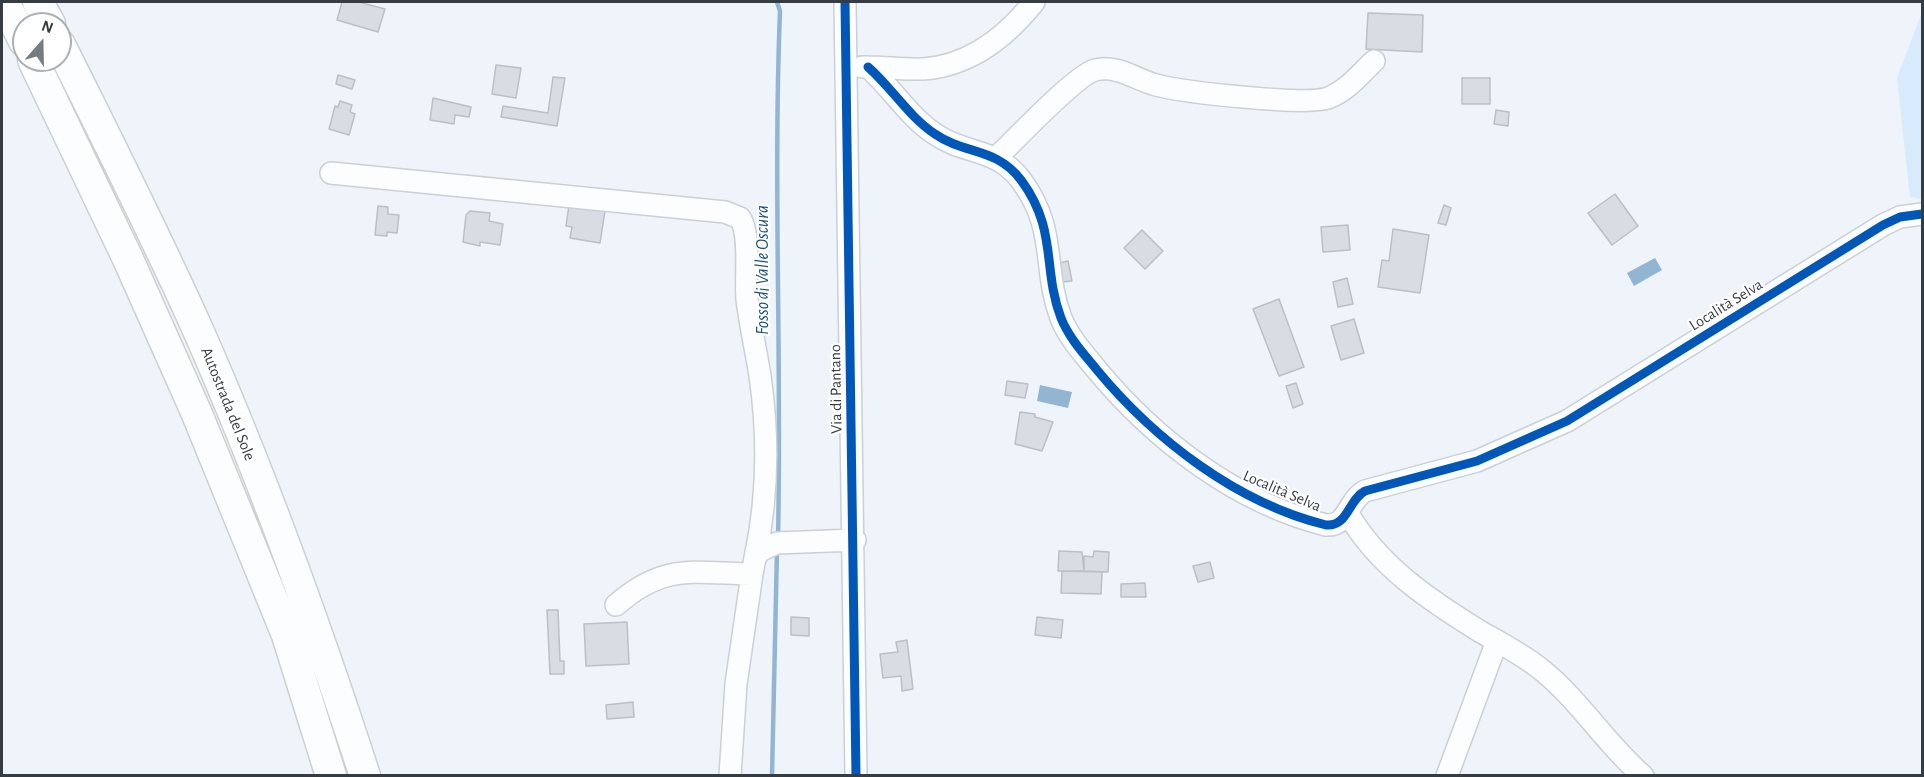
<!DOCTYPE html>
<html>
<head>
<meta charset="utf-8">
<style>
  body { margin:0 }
  #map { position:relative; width:1924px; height:777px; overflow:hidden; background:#eef4f9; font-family:"Alegreya Sans",sans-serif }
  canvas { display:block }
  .frame { position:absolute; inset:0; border:3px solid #353c43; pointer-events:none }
  .north { position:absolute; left:12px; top:12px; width:60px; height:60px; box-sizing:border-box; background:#fff; border:2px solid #aeb1b4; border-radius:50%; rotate:20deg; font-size:16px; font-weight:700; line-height:24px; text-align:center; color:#353c43 }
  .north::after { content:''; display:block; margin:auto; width:21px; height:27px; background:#767c83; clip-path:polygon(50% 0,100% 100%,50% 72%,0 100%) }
</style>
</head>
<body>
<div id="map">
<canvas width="1924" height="777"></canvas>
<div class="frame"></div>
<div class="north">N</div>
</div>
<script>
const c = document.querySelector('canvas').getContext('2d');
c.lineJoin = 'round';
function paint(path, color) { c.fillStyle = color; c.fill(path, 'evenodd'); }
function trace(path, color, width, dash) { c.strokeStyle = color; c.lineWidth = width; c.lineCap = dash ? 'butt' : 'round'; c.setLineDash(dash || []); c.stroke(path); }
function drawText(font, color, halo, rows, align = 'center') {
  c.font = font + ' "Alegreya Sans",sans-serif'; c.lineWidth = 4.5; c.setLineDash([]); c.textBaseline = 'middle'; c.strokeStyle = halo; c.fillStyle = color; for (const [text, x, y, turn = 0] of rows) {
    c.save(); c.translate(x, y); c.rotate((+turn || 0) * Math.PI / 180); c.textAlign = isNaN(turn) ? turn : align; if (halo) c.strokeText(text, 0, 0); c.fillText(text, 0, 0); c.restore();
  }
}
paint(new Path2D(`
  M1922,12v187l-12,-2 -13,-119z`), '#d7ebfc');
paint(new Path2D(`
  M1655,258l7,12 -28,16 -7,-13z
  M1040,385l32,7 -4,16 -31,-7z`), '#92b5d2');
trace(new Path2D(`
  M777,2l3,9c-7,176 2,351 -2,527
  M772,776l5,-226`), '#92b5d2', 4.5);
const building = new Path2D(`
  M342,2h17l26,7 -7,23 -41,-12z
  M1368,13l55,2 -1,37 -56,-3z
  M496,65l25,3 -5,30 -24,-4z
  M338,75l17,5 -3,9 -16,-5z
  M553,77l12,1 -8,48 -56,-9 2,-11 45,7z
  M1462,78h28v26h-28z
  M433,98l38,9 -2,10 -14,-2 -1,9 -24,-4z
  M340,101l12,4 -2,7 5,2 -6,21 -20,-6 6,-23 3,1z
  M1496,110l13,2 -1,14 -14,-2z
  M1615,194l23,32 -26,19 -24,-32z
  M569,205l36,6 -5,32 -30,-5 2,-11 -6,-1z
  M1444,205l7,3 -5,17 -8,-2z
  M378,206l10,1v7l11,1 -2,18 -10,-1v4l-12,-1z
  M470,211l20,2 -1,8 14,3 -3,21 -20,-3v4l-17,-4 3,-27z
  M1348,225l2,25 -27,2 -2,-25z
  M1393,229l36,6 -9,58 -42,-6 4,-27 7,1z
  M1142,230l21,21 -18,18 -21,-21z
  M1068,261l4,20 -10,1 -4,-19z
  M1347,278l6,26 -15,3 -5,-25z
  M1279,299l25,68 -25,9 -26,-67z
  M1354,319l10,34 -23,7 -10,-34z
  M1007,381l21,3 -3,14 -20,-3z
  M1296,383l7,21 -10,4 -7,-22z
  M1020,412l15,2v3l18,5 -11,29 -27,-7z
  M1059,551l23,1 2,19h-26z
  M1094,551l15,1 -1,20 -24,-1v-15l9,1z
  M1210,562l4,16 -16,4 -5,-16z
  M1062,571l40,1 -1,22 -40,-1z
  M1145,583l1,14h-25v-13z
  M547,610h11l2,51h4v13h-14z
  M791,617l18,1v18l-18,-1z
  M1037,617l26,3 -2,18 -26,-3z
  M627,622l2,42 -43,2 -2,-42z
  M907,640l6,49 -11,2 -1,-15 -18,2 -3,-24 18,-2 -2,-10z
  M633,702l1,15 -27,2 -1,-14z`);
paint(building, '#d7dde2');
trace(building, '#bac0c5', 1.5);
const minor = new Path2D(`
  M845,2l11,774
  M862,67c20,-1 40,3 61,2 46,-3 83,-32 111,-67
  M868,67c24,21 41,50 67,67 30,21 61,13 86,46 37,50 21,88 40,138 8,20 23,36 36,52 58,70 140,133 229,155 22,2 22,-25 39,-34l112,-30 90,-40 316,-196 17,-8 22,-3
  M997,157c18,-17 79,-82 98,-87 21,-6 42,10 61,15 26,7 150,21 172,13 19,-7 32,-24 46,-37
  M331,173l394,39 15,6c11,16 5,60 7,81 3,26 9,51 13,77 9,62 8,121 -5,182
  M1347,512c31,54 82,88 134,120 21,12 43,23 62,39 37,30 63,73 100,105
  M616,605c48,-42 76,-32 136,-31
  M730,776l6,-92 16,-110 3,-16 5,-7 17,-8 78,-3
  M1447,776l50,-135`);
const highway = new Path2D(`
  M4,2l20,39
  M38,2l12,22
  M60,45c47,94 95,189 138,285 64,145 118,295 167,446
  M33,60l95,199 69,155 90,221 44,141`);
trace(minor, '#cad0d6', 24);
trace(highway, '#cad0d6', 33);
trace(minor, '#fcfdfe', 21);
trace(highway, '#fcfdfe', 30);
trace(new Path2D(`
  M845,2l11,774
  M868,67c24,21 41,50 67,67 30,21 61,13 86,46 37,50 21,88 40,138 8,20 23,36 36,52 58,70 140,133 229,155 22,2 22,-25 39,-34l112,-30 90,-40 316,-196 17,-8 22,-3`), '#0057b8', 9);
drawText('16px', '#353c43', '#fff', [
  ["Località Selva",1726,305,-32],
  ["Via di Pantano",836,389,-91],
  ["Autostrada del Sole",228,404,68],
  ["Località Selva",1282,491,23]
]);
drawText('italic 18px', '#1c5179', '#fff', [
  ["Fosso di Valle Oscura",763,270,-90]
]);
</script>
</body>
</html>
